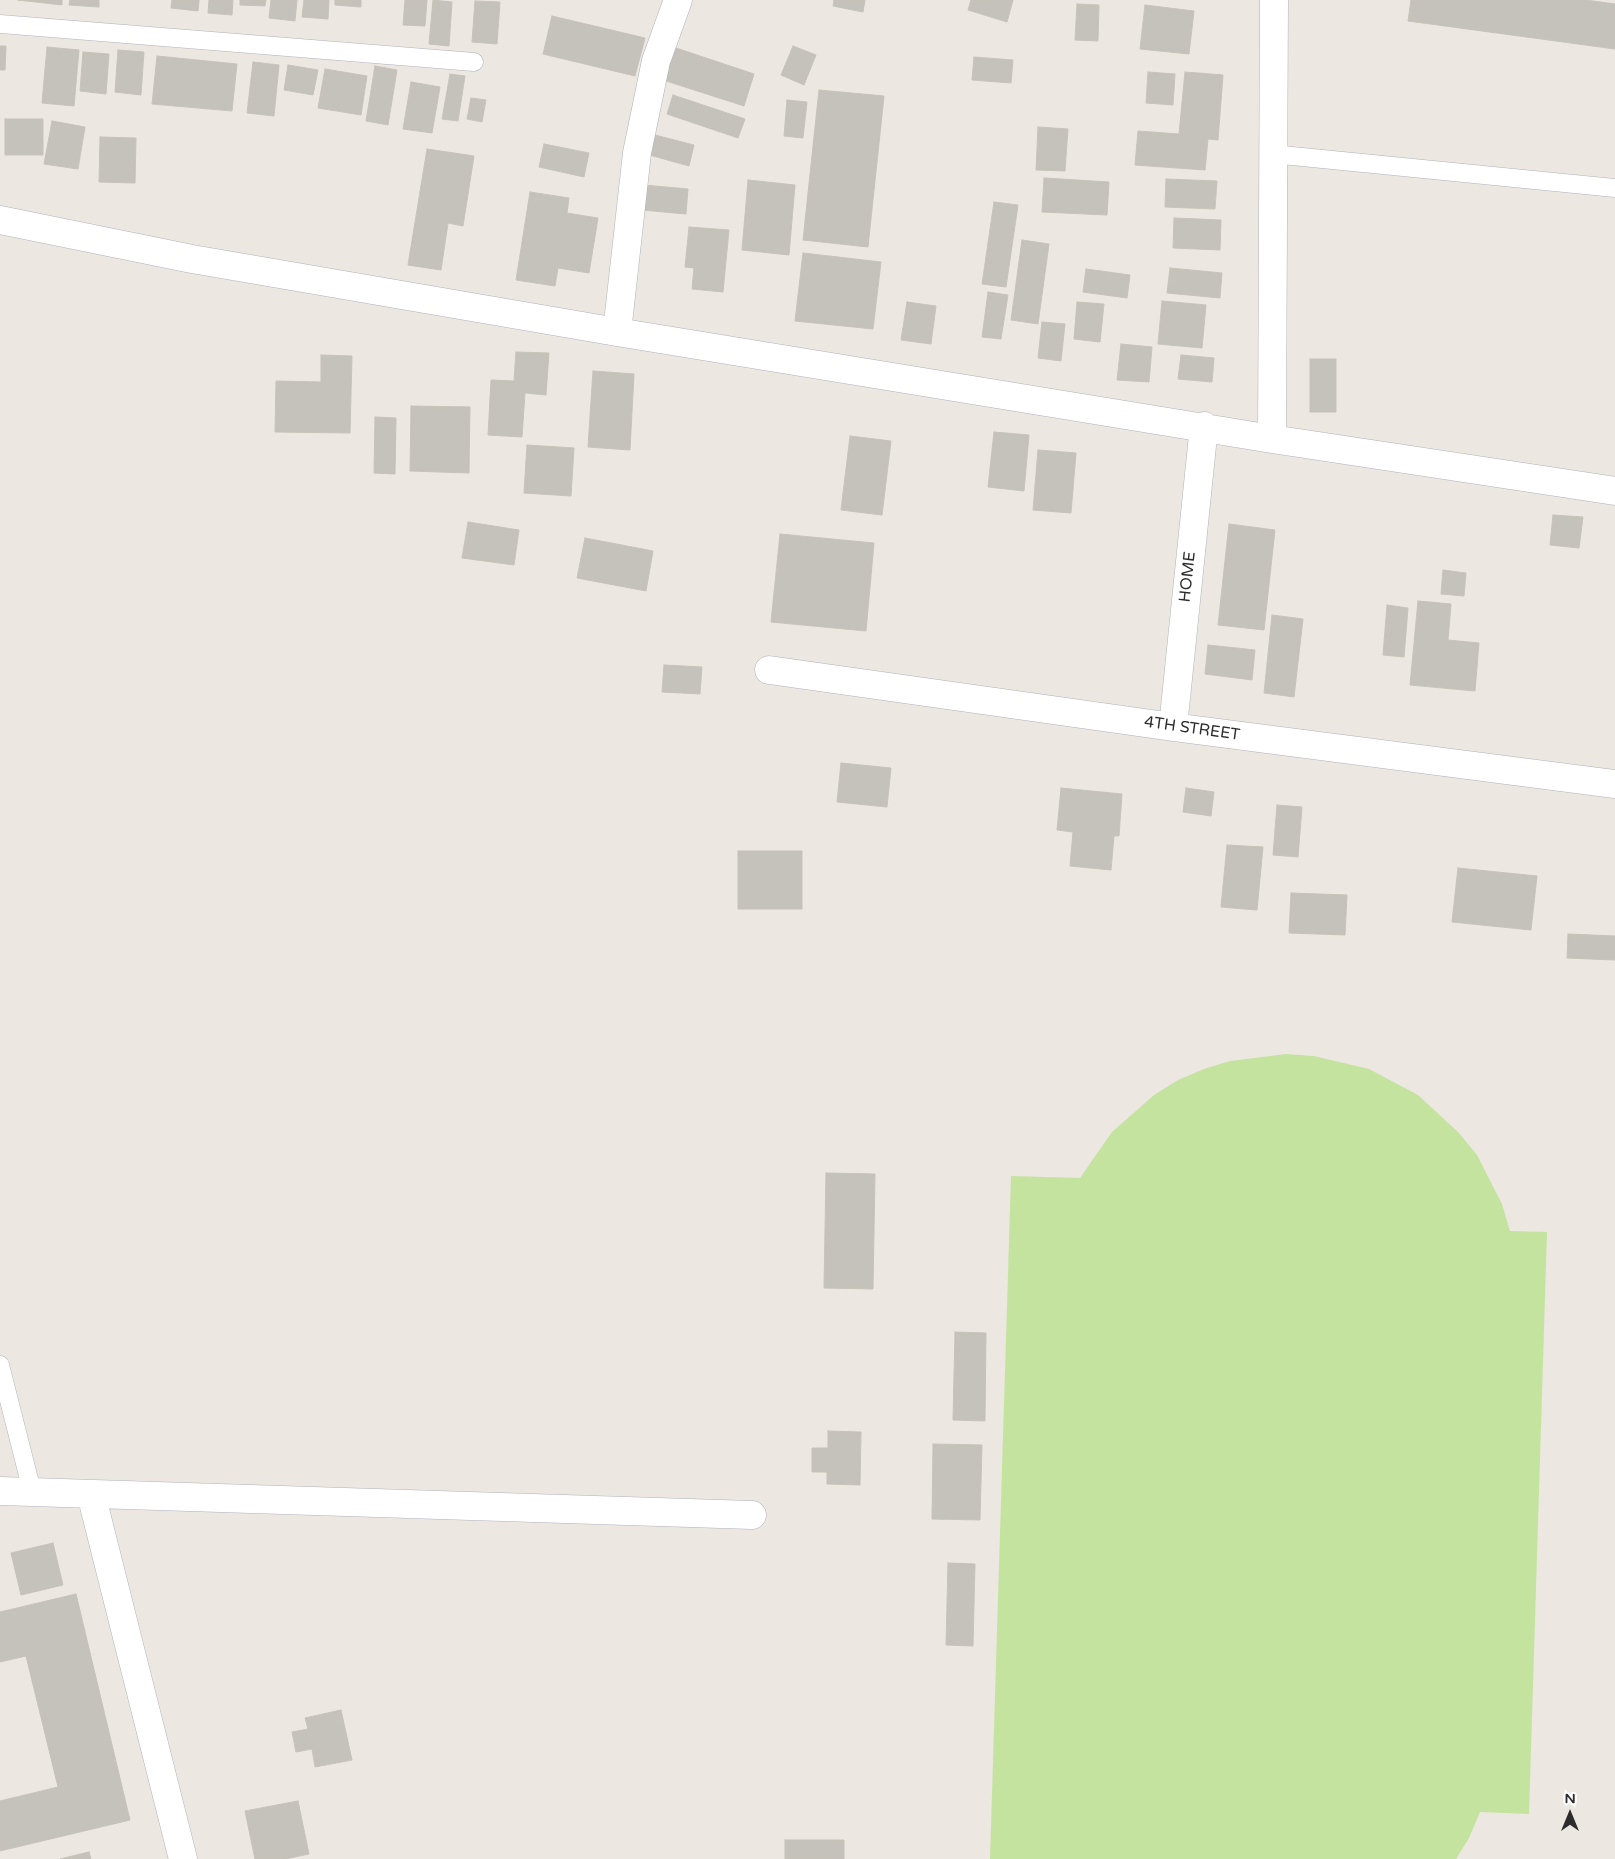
<!DOCTYPE html>
<style>
body{margin:0}
#map{position:relative;width:1615px;height:1859px;overflow:hidden;background:#ece7e0;font-family:"Varela Round",sans-serif}
canvas{display:block}
.north{position:absolute;left:1545px;top:1789px;width:50px;height:50px;-webkit-text-stroke:4px #fff;paint-order:stroke;rotate:0deg;font-size:14px;font-weight:700;line-height:20px;text-align:center;color:#2c2c2c}
.north::after{content:'';display:block;margin:auto;width:18px;height:22px;background:#2c2c2c;clip-path:polygon(50% 0,100% 100%,50% 72%,0 100%)}
</style>
<div id="map">
<canvas width="1615" height="1859"></canvas>
<div class="north">N</div>
</div>
<script>
const ctx = document.querySelector('canvas').getContext('2d');
ctx.lineJoin = 'round';
function fill(path, color) {
  ctx.fillStyle = color;
  ctx.fill(path, 'evenodd');
}
function poly(rows) {
  const path = new Path2D();
  for (const r of rows) {
    path.moveTo(r[0], r[1]);
    for (let i = 2; i < r.length; i += 2) path.lineTo(r[i], r[i + 1]);
  }
  return path;
}
function stroke(path, color, width, dash) {
  ctx.strokeStyle = color;
  ctx.lineWidth = width;
  ctx.lineCap = dash ? 'butt' : 'round';
  ctx.setLineDash(dash || []);
  ctx.stroke(path);
}
function label(font, color, halo, rows, align = 'center') {
  ctx.font = font + ' "Varela Round",sans-serif';
  ctx.lineWidth = 4;
  ctx.setLineDash([]);
  ctx.textBaseline = 'middle';
  ctx.strokeStyle = halo;
  ctx.fillStyle = color;
  for (const [text, x, y, turn = 0] of rows) {
    ctx.save();
    ctx.translate(x, y);
    ctx.rotate((+turn || 0) * Math.PI / 180);
    ctx.textAlign = isNaN(turn) ? turn : align;
    if (halo) ctx.strokeText(text, 0, 0);
    ctx.fillText(text, 0, 0);
    ctx.restore();
  }
}
fill(poly([
 [1286,1054,1314,1056,1369,1069,1418,1095,1459,1133,1477,1155,1502,1204,1510,1231,1547,1232,1529,1814,1480,1812,1469,1838,1456,1859,990,1859,1011,1176,1080,1178,1112,1132,1154,1095,1178,1080,1204,1069,1230,1061]
]), '#c4e39f');
const building = poly([
 [18,0,62,0,62,5,18,0],
 [70,0,99,0,99,7,69,5,70,0],
 [172,0,199,0,198,11,171,8,172,0],
 [209,0,233,0,232,15,208,13,209,0],
 [240,0,266,0,265,6,240,5,240,0],
 [271,0,297,0,295,21,269,18,271,0],
 [304,0,329,0,328,19,302,17,304,0],
 [335,0,361,0,361,7,335,5,335,0],
 [405,0,427,0,425,26,403,25,405,0],
 [433,0,452,2,449,46,429,44,433,0],
 [834,0,865,0,863,12,833,6,834,0],
 [971,0,1013,0,1007,22,968,10,971,0],
 [1411,0,1586,0,1615,4,1615,49,1408,21,1411,0],
 [475,1,500,2,497,44,472,42,475,1],
 [1077,4,1099,5,1098,41,1075,40,1077,4],
 [1145,5,1194,11,1189,54,1140,49,1145,5],
 [552,16,645,38,635,76,543,54,552,16],
 [0,46,6,46,5,70,0,70,0,46],
 [670,46,754,74,744,106,660,79,670,46],
 [793,46,816,55,804,85,781,75,793,46],
 [47,47,79,50,74,106,42,103,47,47],
 [118,50,144,52,141,95,115,92,118,50],
 [83,52,109,54,106,94,80,91,83,52],
 [157,56,237,64,232,111,152,104,157,56],
 [974,57,1013,60,1011,83,972,80,974,57],
 [253,62,279,65,274,116,247,113,253,62],
 [288,65,318,70,313,95,284,90,288,65],
 [375,66,397,70,388,125,366,121,375,66],
 [325,69,367,76,361,115,318,108,325,69],
 [1148,72,1175,74,1173,105,1146,103,1148,72],
 [1185,72,1223,75,1218,140,1208,139,1205,170,1135,165,1138,131,1179,134,1185,72],
 [450,74,465,76,458,121,442,119,450,74],
 [411,82,440,87,432,133,403,129,411,82],
 [819,90,884,96,868,247,803,240,819,90],
 [673,95,745,119,738,138,667,114,673,95],
 [471,98,486,100,482,122,467,119,471,98],
 [787,100,807,102,803,138,784,136,787,100],
 [5,119,43,119,43,155,5,155,5,119],
 [52,121,85,127,78,169,44,164,52,121],
 [1038,127,1068,129,1065,171,1036,170,1038,127],
 [651,134,694,145,689,166,646,154,651,134],
 [100,137,136,138,135,183,99,182,100,137],
 [544,144,589,153,584,177,539,167,544,144],
 [427,149,474,156,463,226,448,223,441,270,408,265,427,149],
 [1044,178,1109,182,1107,215,1042,212,1044,178],
 [1166,179,1217,181,1215,209,1165,207,1166,179],
 [748,180,795,185,789,255,742,250,748,180],
 [644,185,688,189,686,214,642,210,644,185],
 [530,192,569,198,567,213,598,218,589,273,558,268,555,286,516,280,530,192],
 [994,202,1018,205,1006,287,982,284,994,202],
 [1174,218,1221,220,1220,250,1173,248,1174,218],
 [689,227,729,230,723,292,692,289,694,268,685,267,689,227],
 [1022,240,1049,244,1038,324,1011,320,1022,240],
 [803,253,881,262,873,329,795,321,803,253],
 [1170,268,1222,273,1220,298,1167,293,1170,268],
 [1086,269,1130,275,1127,298,1083,292,1086,269],
 [988,292,1008,295,1001,339,982,337,988,292],
 [1162,301,1206,305,1202,348,1158,344,1162,301],
 [907,302,936,306,931,344,901,340,907,302],
 [1077,302,1104,304,1100,342,1074,339,1077,302],
 [1042,322,1065,324,1061,361,1038,358,1042,322],
 [1121,344,1152,347,1149,382,1117,380,1121,344],
 [516,352,549,353,546,395,525,393,522,437,488,435,491,380,514,381,516,352],
 [321,355,352,356,350,433,275,432,276,381,321,382,321,355],
 [1181,355,1214,358,1212,382,1178,379,1181,355],
 [1310,359,1336,359,1336,412,1310,412,1310,359],
 [593,371,634,374,630,450,588,447,593,371],
 [411,406,470,407,469,473,410,471,411,406],
 [375,417,396,418,395,474,374,473,375,417],
 [994,432,1029,435,1024,491,988,487,994,432],
 [850,436,891,441,882,515,841,510,850,436],
 [527,445,574,448,571,496,524,493,527,445],
 [1038,450,1076,453,1071,513,1033,510,1038,450],
 [1553,515,1583,517,1579,548,1550,545,1553,515],
 [468,522,519,530,514,565,462,558,468,522],
 [1229,524,1275,530,1264,630,1218,625,1229,524],
 [780,534,874,543,866,631,771,622,780,534],
 [585,538,653,551,646,591,577,578,585,538],
 [1443,570,1466,573,1464,596,1441,594,1443,570],
 [1418,601,1451,604,1448,640,1479,643,1475,691,1410,685,1418,601],
 [1387,605,1408,608,1404,657,1383,655,1387,605],
 [1272,615,1303,619,1294,697,1264,693,1272,615],
 [1208,645,1255,650,1252,680,1205,674,1208,645],
 [664,665,702,667,700,694,662,692,664,665],
 [841,763,891,768,887,807,837,802,841,763],
 [1061,788,1122,794,1119,836,1114,836,1111,870,1070,866,1073,832,1057,830,1061,788],
 [1186,788,1214,792,1211,816,1183,812,1186,788],
 [1277,805,1302,807,1298,857,1273,855,1277,805],
 [1227,845,1263,847,1257,910,1221,907,1227,845],
 [738,851,802,851,802,909,738,909,738,851],
 [1458,868,1537,876,1531,930,1452,922,1458,868],
 [1291,893,1347,895,1345,935,1289,933,1291,893],
 [1568,934,1615,936,1615,960,1567,958,1568,934],
 [826,1173,875,1174,873,1289,824,1288,826,1173],
 [955,1332,986,1333,985,1421,953,1420,955,1332],
 [828,1431,861,1432,860,1485,827,1484,827,1472,812,1472,812,1448,828,1448,828,1431],
 [933,1444,982,1445,980,1520,932,1519,933,1444],
 [53,1543,63,1585,21,1595,11,1553,53,1543],
 [948,1563,975,1564,973,1646,946,1645,948,1563],
 [76,1594,130,1820,0,1851,0,1801,58,1787,26,1656,0,1662,0,1612,76,1594],
 [341,1710,352,1760,315,1767,312,1749,296,1752,292,1732,308,1729,305,1718,341,1710],
 [298,1801,309,1854,285,1859,255,1859,245,1811,298,1801],
 [785,1840,844,1840,844,1859,785,1859,785,1840],
 [89,1852,91,1859,60,1859,89,1852]
]);
fill(building, '#c5c1bb');
stroke(building, '#c7c3b9', 1);
const lane = poly([
 [0,24,474,62],
 [1272,154,1615,188],
 [0,1365,32,1491]
]);
const street = poly([
 [0,220,192,259,617,332,1272,439,1615,491],
 [617,332,637,153,656,61,678,0],
 [1272,439,1274,0],
 [769,670,1173,727,1615,784],
 [1173,727,1204,426],
 [0,1491,752,1515],
 [91,1494,183,1859]
]);
stroke(lane, '#b0b1bb', 19);
stroke(street, '#b0b1bb', 29);
stroke(lane, '#fff', 18);
stroke(street, '#fff', 28);
label('16px', '#2c2c2c', '#fff', [
 ["HOME",1188,577,-84],
 ["4TH STREET",1192,729,8]
]);
</script>
